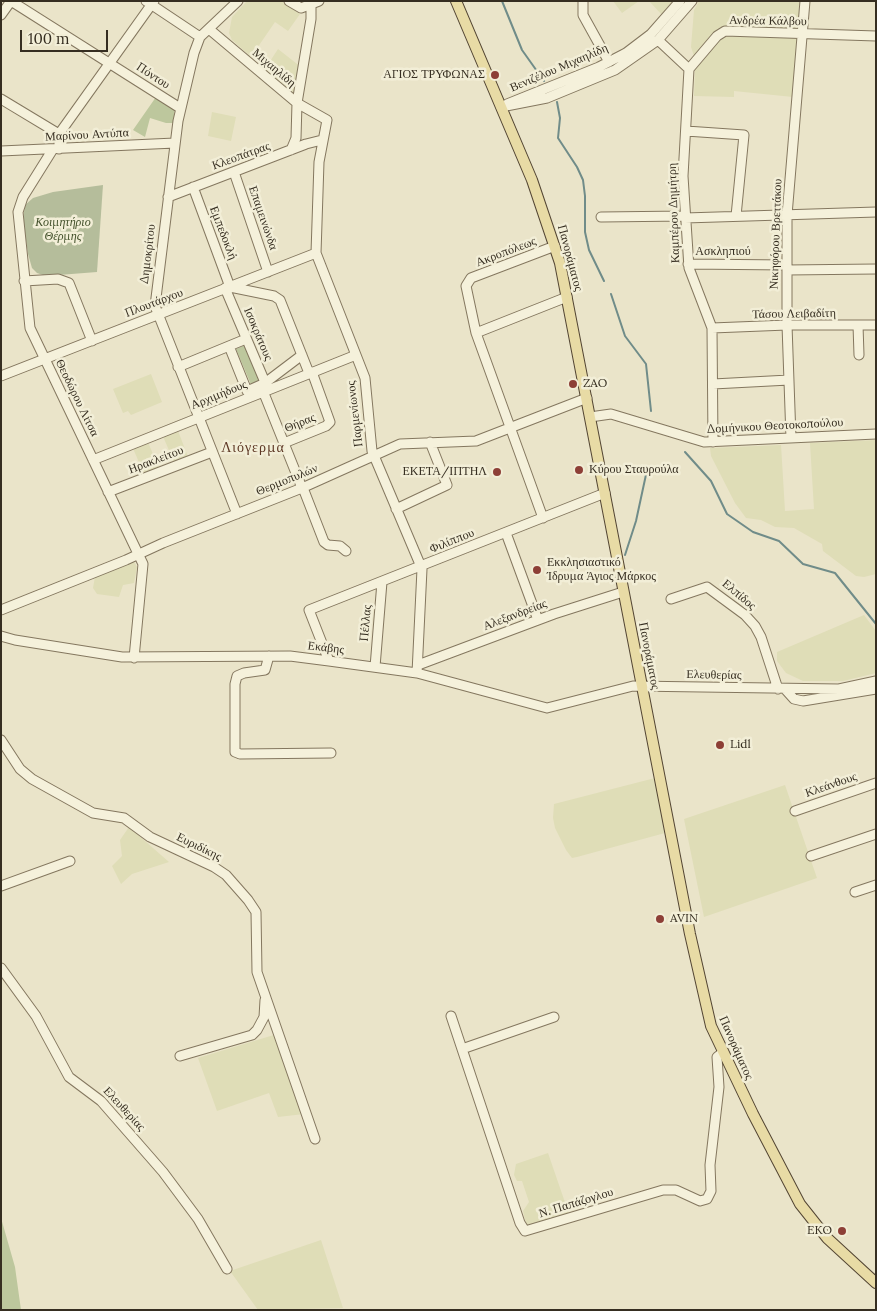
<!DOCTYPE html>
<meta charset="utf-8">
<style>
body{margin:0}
#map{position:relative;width:877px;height:1311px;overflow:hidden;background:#eae4c9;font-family:Lora,serif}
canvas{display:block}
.frame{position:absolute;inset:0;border:2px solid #362e21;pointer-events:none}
.scale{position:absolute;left:20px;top:30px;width:88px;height:22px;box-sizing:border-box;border:2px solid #362e21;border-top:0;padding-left:6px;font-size:15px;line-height:18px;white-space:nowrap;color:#362e21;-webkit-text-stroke:4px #f2eed7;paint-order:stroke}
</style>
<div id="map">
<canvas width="877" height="1311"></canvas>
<div class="frame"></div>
<div class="scale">100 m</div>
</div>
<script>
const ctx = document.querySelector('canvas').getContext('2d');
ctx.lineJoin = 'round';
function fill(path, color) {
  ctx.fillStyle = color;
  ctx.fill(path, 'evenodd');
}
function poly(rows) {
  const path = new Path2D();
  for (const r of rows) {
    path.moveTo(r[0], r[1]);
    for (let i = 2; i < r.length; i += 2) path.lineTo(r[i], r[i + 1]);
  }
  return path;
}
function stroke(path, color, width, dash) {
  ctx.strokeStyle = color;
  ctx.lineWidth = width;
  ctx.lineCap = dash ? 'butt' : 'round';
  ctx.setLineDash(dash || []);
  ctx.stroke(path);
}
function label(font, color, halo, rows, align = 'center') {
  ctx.font = font + ' Lora,serif';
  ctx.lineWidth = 5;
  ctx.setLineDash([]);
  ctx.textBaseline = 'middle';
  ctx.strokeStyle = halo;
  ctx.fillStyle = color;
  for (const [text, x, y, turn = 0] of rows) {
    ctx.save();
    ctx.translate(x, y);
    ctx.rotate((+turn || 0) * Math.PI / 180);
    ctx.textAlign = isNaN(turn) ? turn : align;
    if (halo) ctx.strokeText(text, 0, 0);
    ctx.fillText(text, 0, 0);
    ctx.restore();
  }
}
fill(poly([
 [247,1,281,1,300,14,288,31,275,22,251,57,232,40,229,33,232,17],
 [613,1,639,1,622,13],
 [649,1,675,1,663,16],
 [699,1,802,1,799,29,730,30,694,56,691,47,694,10],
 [725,36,798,38,793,97,734,91,734,97,694,96,695,68,722,37],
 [278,49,301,67,295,94,265,69],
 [212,112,236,117,231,141,208,136],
 [151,374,162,402,131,415,128,411,123,413,113,389],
 [177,428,188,457,174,462,162,434],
 [147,440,159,468,144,474,132,446],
 [876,440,876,574,864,577,856,576,823,551,822,544,794,528,775,527,761,520,746,518,735,503,711,456,710,448,781,445,785,511,814,509,810,443],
 [133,560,137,567,134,583,123,585,119,597,97,594,93,588,95,577],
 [864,615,876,631,876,673,843,681,803,681,786,673,777,661,777,652],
 [655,778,665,833,577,857,572,858,566,850,555,828,553,818,554,804],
 [785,785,817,878,704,917,684,819],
 [129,827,169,862,132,874,121,884,112,866,122,856,120,840],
 [277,1034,304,1114,278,1117,269,1093,217,1111,198,1058],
 [548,1153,569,1214,527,1228,523,1211,529,1202,522,1181,517,1181,514,1175,516,1164],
 [321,1240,343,1308,258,1310,230,1271]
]), '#dfddb7');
fill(poly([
 [156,97,175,109,173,123,166,123,150,118,145,137,133,130],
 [245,345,261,383,252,387,236,349],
 [1,1218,15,1267,21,1310,1,1310]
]), '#bdc79d');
fill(poly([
 [103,185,97,272,46,276,37,273,32,268,28,254,23,219,25,205,33,198,53,192]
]), '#b5bd9b');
stroke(poly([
 [502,1,522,50,544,81],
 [557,102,560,118,558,138,577,167,583,180,585,196,585,232,589,250,604,281],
 [611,294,625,336,646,364,651,411],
 [685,452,711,481,727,514,753,532,779,541,803,564,835,573,876,624],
 [625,555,636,521,647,470]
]), '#708c89', 2);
const minor = poly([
 [11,1,180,108],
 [146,1,200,37],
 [289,1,301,8,319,1],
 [583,1,583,15,609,62],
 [1,15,11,1],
 [209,29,297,103,327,120,319,162,316,253,365,378,372,451,422,569,417,673],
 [658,40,689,69,717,36,725,31,876,36],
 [689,69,683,176,689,268,712,328,713,442],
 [1,99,59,134],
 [507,104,599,67,626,53,651,34,680,1],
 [501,107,547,98,615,70,658,40,692,1],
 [686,131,744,135,736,216],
 [53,149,23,197,18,212,30,328,143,564,134,658],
 [59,149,59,134,154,1],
 [291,150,296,138,297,103,311,19,311,5],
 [1,151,175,143],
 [234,172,268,272],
 [193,187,230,287,274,296,280,300,309,373],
 [168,197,306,144,322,140],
 [601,217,685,216],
 [685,218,876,212],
 [688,264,787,265],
 [787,270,876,269],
 [24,281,58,279,69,283,92,341],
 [225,288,267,387],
 [858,325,859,355],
 [712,328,787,325,876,325],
 [476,333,567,297],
 [229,346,247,391,265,383,302,355],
 [178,367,246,339],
 [1,376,316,253],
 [713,384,789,380],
 [263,391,302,488],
 [590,417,611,414,704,442,876,434],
 [791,438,787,325,787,215,805,1],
 [284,443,326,426,330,422,312,372],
 [93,460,356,355],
 [303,488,324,542,328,545,340,546,346,551],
 [108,492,212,452],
 [396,509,447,485,430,442],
 [237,514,155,306,178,121,194,53,200,37,238,1],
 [543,518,476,333,466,286,471,278,555,246],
 [506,533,538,620],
 [671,599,707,587,745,615,755,626,761,637,778,689],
 [1,610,126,560,163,543,302,488,400,444,476,441,587,398],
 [1,636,15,640,122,657,290,656,329,661,417,673,547,708,633,686,839,689,876,681],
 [269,656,265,670,244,673,237,676,235,684,235,752,240,754,331,753],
 [329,661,309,610,605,493],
 [418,665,554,614,623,592],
 [375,667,382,582],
 [785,689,794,699,803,701,876,689],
 [1,740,20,769,32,779,93,813,124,818,150,837,214,867,226,875,248,900,256,912,257,972,315,1139],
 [795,811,876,783],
 [811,856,876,834],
 [1,886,70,861],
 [855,892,876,885],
 [1,968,36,1016,69,1077,101,1101,163,1172,198,1219,227,1269],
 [451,1016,520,1223,525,1231,663,1190,676,1190,700,1201,707,1199,711,1191,710,1165,719,1087,717,1057,722,1053],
 [462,1049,554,1017],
 [180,1056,252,1035,257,1030,264,1017,265,1000]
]);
const major = poly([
 [456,1,532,180,560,263,690,934,711,1026,753,1114,800,1204,827,1238,876,1283]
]);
stroke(minor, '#84775f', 11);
stroke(major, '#534533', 12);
stroke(minor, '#f5f1db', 9);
stroke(major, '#e8dba5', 10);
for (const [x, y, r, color] of [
 [495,75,5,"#8d3f36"],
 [573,384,5,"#8d3f36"],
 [579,470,5,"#8d3f36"],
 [497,472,5,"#8d3f36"],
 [537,570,5,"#8d3f36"],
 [720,745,5,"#8d3f36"],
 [660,919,5,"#8d3f36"],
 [842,1231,5,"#8d3f36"]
]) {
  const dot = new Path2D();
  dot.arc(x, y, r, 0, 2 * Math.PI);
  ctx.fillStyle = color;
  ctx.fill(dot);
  stroke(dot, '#f2eed7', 2);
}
label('12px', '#362e21', '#f2eed7', [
 ["Ανδρέα Κάλβου",768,21,1],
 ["Μιχαηλίδη",274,68,40],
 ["Βενιζέλου Μιχαηλίδη",559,68,-23],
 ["Πόντου",153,76,33],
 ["Μαρίνου Αντύπα",87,135,-3],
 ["Κλεοπάτρας",241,156,-20],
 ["Καμπέρου Δημήτρη",674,213,-92],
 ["Επαμεινώνδα",263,218,71],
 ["Εμπεδοκλή",223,233,69],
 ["Νικηφόρου Βρεττάκου",776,234,-88],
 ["Ακροπόλεως",506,252,-21],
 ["Ασκληπιού",723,252],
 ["Δημοκρίτου",148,254,-83],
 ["Πανοράματος",570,258,75],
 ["Πλουτάρχου",154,303,-21],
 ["Τάσου Λειβαδίτη",794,314,-1],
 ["Ισοκράτους",258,334,67],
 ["Αρχιμήδους",219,395,-22],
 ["Θεοδώρου Λίτσα",77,398,64],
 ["Παρμενίωνος",355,414,-97],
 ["Θήρας",300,423,-22],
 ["Δομήνικου Θεοτοκοπούλου",775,426,-3],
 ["Ηρακλείτου",156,460,-21],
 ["Θερμοπυλών",287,480,-22],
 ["Φιλίππου",452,541,-22],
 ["Ελπίδος",739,595,40],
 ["Αλεξανδρείας",515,615,-21],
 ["Πέλλας",366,623,-85],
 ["Εκάβης",326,648,7],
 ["Πανοράματος",649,656,79],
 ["Ελευθερίας",714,675,1],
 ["Κλεάνθους",831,785,-19],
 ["Ευριδίκης",199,847,26],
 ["Πανοράματος",736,1048,66],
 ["Ελευθερίας",124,1109,47],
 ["Ν. Παπάζογλου",576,1203,-17]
]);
label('12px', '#362e21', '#f2eed7', [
 ["ΑΓΙΟΣ ΤΡΥΦΩΝΑΣ",485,75,"right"],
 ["ZAO",583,384],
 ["Κύρου Σταυρούλα",589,470],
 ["ΕΚΕΤΑ/ΙΠΤΗΛ",487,472,"right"],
 ["Εκκλησιαστικό",547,563],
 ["Ίδρυμα Άγιος Μάρκος",547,577],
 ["Lidl",730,745],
 ["AVIN",670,919],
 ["EKO",832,1231,"right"]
], 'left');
label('italic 12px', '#42502a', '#f2eed7', [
 ["Κοιμητήριο",63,223],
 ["Θέρμης",63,237]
]);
ctx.letterSpacing = '1px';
label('14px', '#5e3825', '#f2eed7', [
 ["Λιόγερμα",253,448]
]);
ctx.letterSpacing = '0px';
</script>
